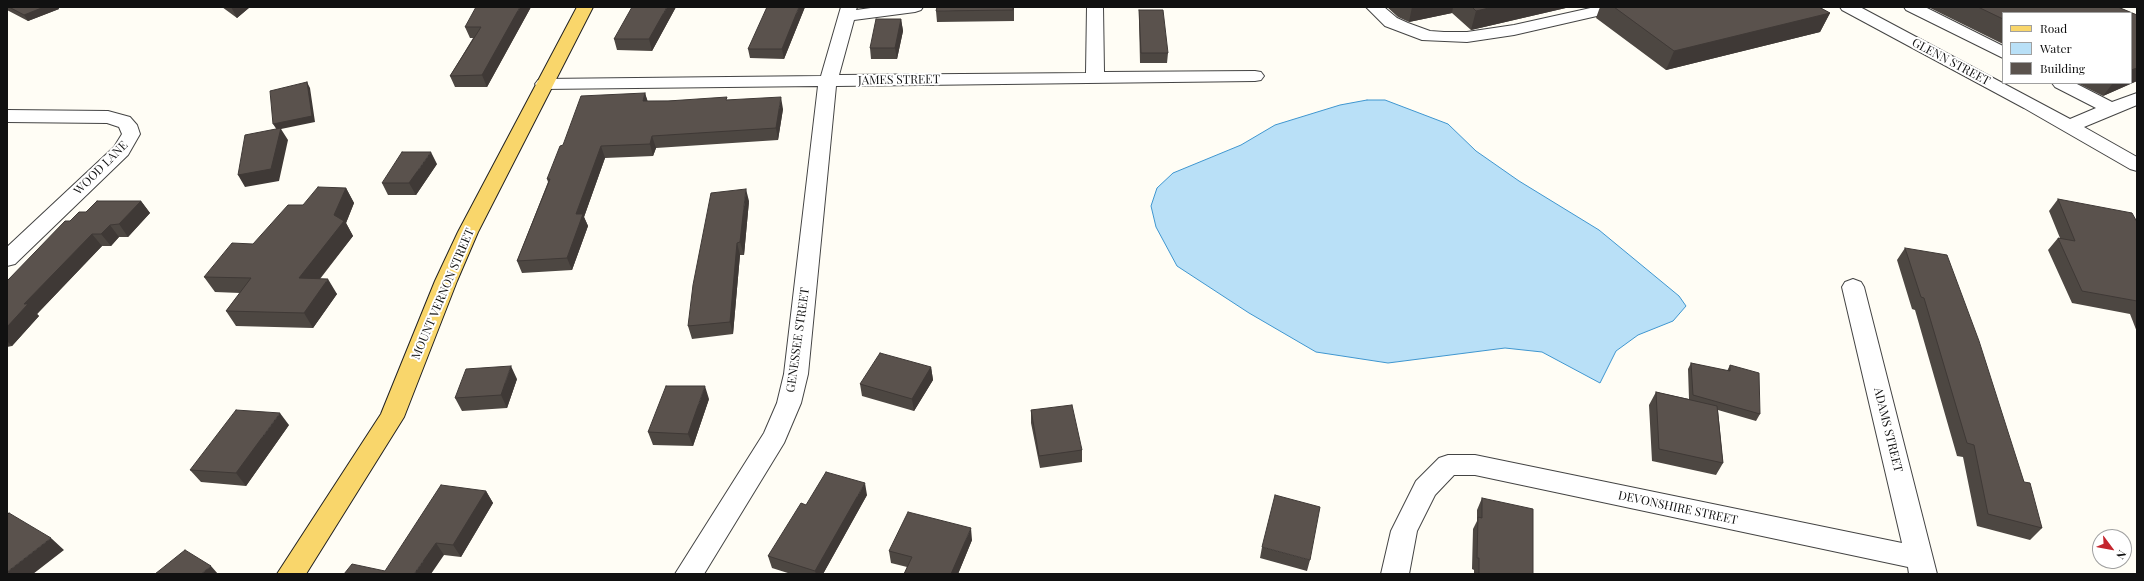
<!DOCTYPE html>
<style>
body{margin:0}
#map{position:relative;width:2144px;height:581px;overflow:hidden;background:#fffdf5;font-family:"Playfair Display",serif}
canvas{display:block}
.frame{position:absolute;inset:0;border:8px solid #111;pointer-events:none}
.legend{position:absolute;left:2002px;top:12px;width:130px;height:72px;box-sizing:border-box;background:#fff;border:1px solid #a0a0a0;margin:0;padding:5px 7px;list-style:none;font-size:12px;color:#111}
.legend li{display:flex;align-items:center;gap:8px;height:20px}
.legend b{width:20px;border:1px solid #a0a0a0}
.north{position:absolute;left:2092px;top:529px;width:40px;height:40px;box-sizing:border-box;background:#fff;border:1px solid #a0a0a0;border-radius:50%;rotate:122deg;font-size:11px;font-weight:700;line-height:16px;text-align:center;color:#111}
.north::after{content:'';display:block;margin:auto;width:14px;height:18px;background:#c4262e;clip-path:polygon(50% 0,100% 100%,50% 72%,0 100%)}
</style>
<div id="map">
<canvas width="2144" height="581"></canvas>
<div class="frame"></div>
<ul class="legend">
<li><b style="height:5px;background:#f9d66b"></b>Road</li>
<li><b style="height:11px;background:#b9e0f7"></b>Water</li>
<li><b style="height:11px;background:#5a524d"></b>Building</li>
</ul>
<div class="north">N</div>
</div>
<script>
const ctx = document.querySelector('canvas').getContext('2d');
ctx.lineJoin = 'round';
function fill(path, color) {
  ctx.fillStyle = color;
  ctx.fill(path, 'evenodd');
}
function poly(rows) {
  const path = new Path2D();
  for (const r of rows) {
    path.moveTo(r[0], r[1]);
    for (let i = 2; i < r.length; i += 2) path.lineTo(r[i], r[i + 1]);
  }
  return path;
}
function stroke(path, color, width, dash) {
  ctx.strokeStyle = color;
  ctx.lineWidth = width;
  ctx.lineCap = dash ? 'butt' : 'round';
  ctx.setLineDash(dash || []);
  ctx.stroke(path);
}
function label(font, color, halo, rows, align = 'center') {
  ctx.font = font + ' "Playfair Display",serif';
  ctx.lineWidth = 4;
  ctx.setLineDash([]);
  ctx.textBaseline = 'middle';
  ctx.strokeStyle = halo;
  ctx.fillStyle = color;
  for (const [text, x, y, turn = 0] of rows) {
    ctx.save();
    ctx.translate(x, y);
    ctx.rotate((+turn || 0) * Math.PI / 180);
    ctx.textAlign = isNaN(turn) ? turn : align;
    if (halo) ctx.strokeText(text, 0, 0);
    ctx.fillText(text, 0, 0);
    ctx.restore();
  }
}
const water = poly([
 [1367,100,1385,100,1448,124,1476,151,1519,181,1599,230,1679,296,1686,306,1673,321,1638,335,1616,351,1600,383,1542,352,1505,348,1388,363,1316,352,1249,313,1177,266,1156,227,1151,206,1157,188,1173,173,1241,145,1275,125,1340,105,1367,100]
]);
fill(water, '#b9e0f7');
stroke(water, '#3f96cf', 1);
const minor = poly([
 [841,7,857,7,856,10,878,7,923,7,921,10,915,12,854,20,839,75,1086,73,1087,7,1103,7,1104,72,1255,71,1261,72,1264,76,1261,80,1255,81,836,86,808,374,801,403,784,443,704,574,675,574,764,433,777,403,784,374,818,86,544,89,538,88,535,84,538,80,544,79,821,76,841,7],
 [1366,7,1384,7,1397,18,1408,23,1430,31,1444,32,1467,32,1514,25,1595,7,1625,7,1623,10,1514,35,1467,42,1422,40,1385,26,1366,7],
 [1840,7,1860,7,2070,119,2096,108,2055,87,2052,83,2075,83,2112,102,2137,93,2137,105,2084,127,2137,157,2137,171,2130,169,2024,108,1842,10,1840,7],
 [1904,7,1925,7,2003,46,2003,58,1906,10,1904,7],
 [7,110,108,111,130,117,137,125,140,134,128,155,15,264,7,266,7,247,114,147,122,134,119,127,107,123,7,122,7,110],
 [1853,279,1861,282,1864,287,1937,574,1909,574,1908,567,1475,475,1454,475,1435,495,1417,531,1409,574,1381,574,1391,531,1416,481,1439,458,1448,455,1475,455,1902,543,1842,287,1845,282,1853,279]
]);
const major = poly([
 [577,7,593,7,478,232,457,281,404,417,306,574,277,574,381,414,435,281,458,232,577,7]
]);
stroke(minor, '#444', 2);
stroke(major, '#222', 2);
fill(minor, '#fff');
fill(major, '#f9d66b');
fill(poly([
 [7,7,58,7,59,9,28,21,7,10],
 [222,7,250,7,237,18],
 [331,7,351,7,331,8],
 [531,7,487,87,455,87,450,76,473,38,470,38,465,27],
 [676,7,652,51,617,50,614,39],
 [805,7,784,59,750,58,748,49],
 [1014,7,1014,21,937,22,936,11],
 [1387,7,1570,7,1471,30,1452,13,1409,22,1398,17],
 [1600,7,1819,7,1830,13,1820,32,1666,70,1596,18],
 [1928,7,2118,7,2137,15,2137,81,2103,96,2077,83,2131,83,2003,13,2003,44],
 [1139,10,1168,53,1167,63,1140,63,1139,20],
 [901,19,903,31,897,59,871,59,870,48],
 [645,93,647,101,728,100,783,109,778,140,656,148,653,156,605,158,584,217,588,226,572,270,522,273,517,261,548,182,547,179,563,145],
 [437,164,416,195,388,195,382,183],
 [346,188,354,203,346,223,353,236,320,279,337,294,313,328,236,326,226,311,240,293,215,292,204,277,253,244,303,205],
 [2058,199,2137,222,2137,332,2130,314,2072,303,2048,250,2058,238,2060,238,2049,211],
 [141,201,150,213,128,237,119,237,111,246,102,246,37,314,39,316,12,346,7,347,7,281,70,221,86,212],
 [749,201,744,255,740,255,733,334,692,339,688,326],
 [1905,248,2024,482,2042,528,2030,540,1977,526,1963,457,1957,456,1915,310,1912,309,1897,260],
 [1691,363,1727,371,1730,365,1760,414,1756,421,1718,410,1723,463,1716,475,1652,461,1649,405,1656,392,1689,399,1688,369],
 [931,367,933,380,914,411,862,396,860,384],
 [517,379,507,408,462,411,455,398],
 [709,399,693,446,653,445,648,432],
 [1031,410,1082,450,1082,462,1040,468,1031,423],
 [289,425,246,486,201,482,190,470],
 [486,491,493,503,461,557,444,555,385,571],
 [867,495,823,574,791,574,772,568,768,556,806,505],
 [1482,498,1533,574,1474,574,1474,570,1472,569,1473,529,1477,521,1477,510],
 [972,540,958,574,904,574,907,567,891,563,889,551],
 [1262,547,1310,560,1307,571,1260,558]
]), '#4d4742');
fill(poly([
 [44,7,58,7,59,9,28,21,24,15],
 [231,7,250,7,237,18],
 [520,7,531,7,487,87,482,75],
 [667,7,676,7,652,51,649,39],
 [799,7,805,7,784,59,782,49],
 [1412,7,1453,7,1452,13,1409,22],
 [1493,7,1570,7,1471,30,1476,11],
 [1830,13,1820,32,1666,70,1674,51],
 [901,19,903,31,897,59,895,48],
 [2137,68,2137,81,2103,96,2113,83,2131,83,2131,70],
 [307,82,310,88,315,122,281,129,288,140,279,181,245,187,238,175,277,130,273,124],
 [645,93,649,105,643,101],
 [781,97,783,109,778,140,776,128],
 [652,136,656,148,653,156,650,144],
 [601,146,605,158,584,217,588,226,572,270,567,258,576,214],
 [431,152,437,164,416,195,409,183],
 [346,188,354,203,346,223,353,236,308,293,299,278,334,215],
 [746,189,749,201,744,255,740,242],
 [141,201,150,213,128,237,119,224],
 [110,225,119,237,111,246,101,234],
 [92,234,102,246,37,314,39,316,12,346,7,341,7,327,24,304],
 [737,243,740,255,733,334,730,322],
 [328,279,337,294,313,328,304,313],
 [511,366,517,379,507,408,501,395],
 [931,367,933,380,914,411,912,399],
 [705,386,709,399,693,446,688,434],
 [280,413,289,425,246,486,236,473],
 [865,483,867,495,823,574,816,574,815,571],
 [486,491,493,503,461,557,453,545],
 [971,528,972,540,958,574,951,574],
 [51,538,64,550,33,574,10,574,7,572],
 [436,543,444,555,431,574,414,574],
 [211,566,218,574,201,574]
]), '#3f3936');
const building = poly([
 [9,7,44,7,24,15,9,7],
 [476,7,520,7,482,75,450,76,481,27,465,27,476,7],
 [632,7,667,7,649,39,614,39,632,7],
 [767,7,799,7,782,49,748,49,767,7],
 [937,7,1013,7,1013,10,936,11,937,7],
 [1472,7,1493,7,1476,11,1472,7],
 [1614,7,1819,7,1830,13,1674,51,1614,7],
 [1978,7,2118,7,2137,15,2137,68,2131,70,2131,13,2003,13,2003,19,1978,7],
 [1139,10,1163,10,1168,53,1141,53,1139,10],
 [876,19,901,19,895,48,870,48,876,19],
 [307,82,312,116,273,124,270,91,307,82],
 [645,93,643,101,668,101,727,97,726,100,781,97,776,128,652,136,650,144,601,146,576,214,583,214,567,258,517,261,550,179,547,179,560,146,563,145,581,96,645,93],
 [281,128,271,169,238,175,245,135,281,128],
 [402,152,431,152,409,183,382,183,402,152],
 [318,187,346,188,334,215,344,221,299,278,328,279,304,313,226,311,251,278,204,277,232,243,253,244,288,205,303,205,318,187],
 [746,189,740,242,737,243,730,322,688,326,693,285,711,193,746,189],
 [2058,199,2132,213,2137,222,2137,301,2082,291,2058,238,2075,241,2058,199],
 [97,201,141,201,119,224,110,225,101,234,92,234,24,304,28,304,7,327,7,281,65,221,70,221,79,212,86,212,97,201],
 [1905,248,1947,255,1979,341,2024,482,2030,483,2042,528,1988,514,1974,445,1967,443,1924,298,1921,297,1905,248],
 [880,353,931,367,912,399,860,384,880,353],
 [1691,363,1730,371,1730,365,1759,373,1760,414,1693,395,1691,363],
 [511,366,501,395,455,398,466,369,511,366],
 [666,386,705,386,688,434,648,432,666,386],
 [1656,392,1717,406,1723,463,1659,449,1656,392],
 [1072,405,1082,450,1039,456,1031,410,1072,405],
 [236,410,280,413,236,473,190,470,236,410],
 [826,472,865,483,815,571,768,556,801,503,806,505,826,472],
 [441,485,486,491,453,545,436,543,414,574,344,574,352,564,385,571,441,485],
 [1275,495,1320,507,1310,560,1262,547,1275,495],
 [1482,498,1533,509,1533,574,1479,574,1479,558,1477,558,1478,517,1482,518,1482,498],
 [908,512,971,528,951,574,904,574,912,557,889,551,908,512],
 [9,513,51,538,7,572,11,574,7,574,7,515,9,513],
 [185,550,211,566,201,574,155,574,185,550]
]);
fill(building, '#5a524d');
stroke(building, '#3f3936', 1);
label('12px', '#111', '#fff', [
 ["GLENN STREET",1951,62,28],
 ["JAMES STREET",899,80,-1],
 ["WOOD LANE",101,168,-45],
 ["MOUNT VERNON STREET",443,294,-67],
 ["GENESSEE STREET",798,340,-82],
 ["ADAMS STREET",1888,430,76],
 ["DEVONSHIRE STREET",1678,508,12]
]);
</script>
